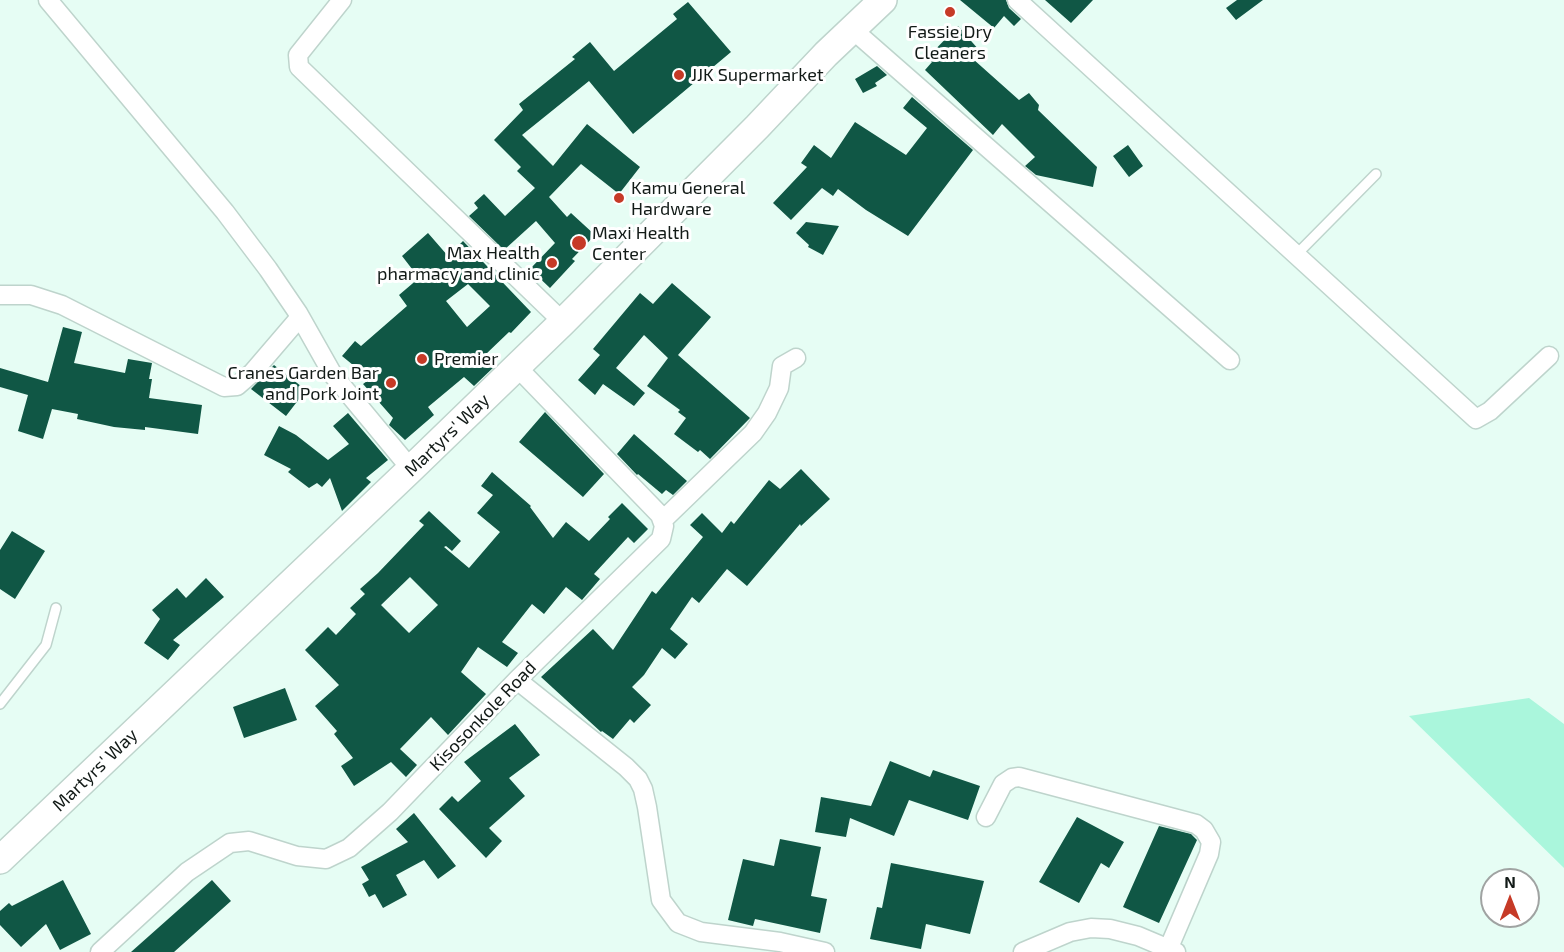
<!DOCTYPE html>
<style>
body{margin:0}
#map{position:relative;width:1564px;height:952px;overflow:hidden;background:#e6fdf4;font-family:"Exo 2",sans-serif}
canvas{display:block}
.north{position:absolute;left:1480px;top:868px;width:60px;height:60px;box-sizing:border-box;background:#fff;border:2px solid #a0a3a2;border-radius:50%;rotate:0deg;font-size:16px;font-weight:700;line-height:24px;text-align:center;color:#121a17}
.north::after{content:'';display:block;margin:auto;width:21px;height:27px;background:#c63a27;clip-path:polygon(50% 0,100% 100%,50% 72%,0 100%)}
</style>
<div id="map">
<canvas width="1564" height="952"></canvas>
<div class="north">N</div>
</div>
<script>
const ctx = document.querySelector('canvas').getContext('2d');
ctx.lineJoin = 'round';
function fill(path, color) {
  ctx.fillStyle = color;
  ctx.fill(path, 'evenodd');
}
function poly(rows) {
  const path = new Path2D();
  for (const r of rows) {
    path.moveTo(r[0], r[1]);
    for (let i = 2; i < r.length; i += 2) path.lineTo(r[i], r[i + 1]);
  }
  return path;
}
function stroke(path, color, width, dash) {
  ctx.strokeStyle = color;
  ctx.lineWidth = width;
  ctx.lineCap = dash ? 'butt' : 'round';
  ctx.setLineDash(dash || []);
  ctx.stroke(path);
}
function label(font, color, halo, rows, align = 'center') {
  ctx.font = font + ' "Exo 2",sans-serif';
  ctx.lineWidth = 6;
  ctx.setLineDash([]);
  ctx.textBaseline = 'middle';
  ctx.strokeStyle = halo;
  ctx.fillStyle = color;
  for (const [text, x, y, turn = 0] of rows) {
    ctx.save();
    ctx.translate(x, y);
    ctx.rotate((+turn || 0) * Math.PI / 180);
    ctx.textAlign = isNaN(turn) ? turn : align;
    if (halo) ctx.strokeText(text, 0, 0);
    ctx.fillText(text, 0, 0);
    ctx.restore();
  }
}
fill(poly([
 [1529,698,1564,724,1564,868,1409,716]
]), '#aaf6dc');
fill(poly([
 [960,0,1006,0,1009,8,1021,19,1014,26,1004,16,994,28],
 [1045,0,1093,0,1071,23],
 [1237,0,1263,0,1236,20,1226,8],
 [688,2,731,52,633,134,589,81,522,135,553,166,587,124,640,167,619,194,581,164,549,197,567,217,571,213,595,235,572,259,575,261,550,288,530,269,555,243,536,221,504,250,469,216,478,208,474,203,484,194,505,216,535,188,517,171,521,167,494,140,523,110,519,104,575,59,572,57,590,42,614,71,677,19,673,14],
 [958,26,979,50,973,59,1019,100,1029,93,1039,105,1038,110,1097,167,1093,187,1036,175,1025,166,1035,157,1002,124,993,135,925,70,932,62,927,58],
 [877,66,887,75,875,83,877,86,863,93,855,79],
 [912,97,973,150,908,236,866,210,838,189,833,196,822,188,791,220,773,203,807,167,801,163,814,145,831,158,855,122,906,155,927,128,903,108],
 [1128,145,1143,166,1129,177,1113,156],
 [806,222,839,226,823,255,808,247,809,245,796,233],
 [428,233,448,256,463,241,531,312,511,333,509,332,485,355,496,365,474,386,464,377,428,407,434,415,405,440,389,425,393,418,363,384,370,379,342,356,355,341,361,346,407,306,399,295,419,278,402,256],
 [468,284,490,306,467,327,446,301],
 [672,283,711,317,678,355,750,418,710,459,700,450,698,452,674,434,686,418,678,412,680,410,647,386,668,358,644,335,616,368,645,393,634,406,603,384,595,395,578,380,600,355,593,349,640,293,653,304],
 [63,327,82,332,74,363,125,373,128,359,152,363,149,379,152,379,149,398,202,405,198,434,145,427,145,430,114,427,77,419,78,414,52,409,43,439,18,431,28,395,0,387,0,368,48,382],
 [274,365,306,390,286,416,251,389],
 [545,412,604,474,583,497,519,442],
 [348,413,388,460,366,478,371,482,342,511,330,478,322,487,317,483,309,488,288,472,291,469,264,455,279,426,296,435,328,460,349,444,333,426],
 [634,434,687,481,673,495,666,490,662,494,638,474,637,475,617,454],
 [801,469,830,499,801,526,800,524,747,586,727,569,699,603,692,597,670,629,688,644,675,659,662,648,644,675,632,687,651,705,634,723,630,719,613,739,602,731,601,732,541,677,593,629,613,650,652,591,656,594,703,537,690,525,702,513,722,533,731,521,734,524,769,480,780,489],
 [492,472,531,506,530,507,553,538,566,522,589,541,610,519,608,517,622,503,648,529,634,543,628,537,594,574,600,579,582,600,566,587,544,614,532,604,502,642,518,653,507,667,478,647,461,672,486,694,448,735,431,717,400,749,417,765,406,777,391,762,354,786,341,766,353,758,334,734,337,731,315,706,339,685,305,650,328,627,336,635,356,614,350,608,365,594,360,589,378,573,424,525,419,521,429,511,461,541,452,551,446,546,444,547,469,568,500,532,477,513,493,495,481,486],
 [410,577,438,605,409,633,381,605],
 [12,531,45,551,15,599,0,589,0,550],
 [206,578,224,597,173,640,180,645,168,660,144,643,160,619,152,610,177,588,186,598],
 [285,688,297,720,244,738,233,707],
 [515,724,540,755,509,778,525,796,489,828,502,841,486,858,439,809,452,796,458,802,481,781,464,762],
 [890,761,930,777,933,770,980,786,968,820,909,800,894,836,850,818,846,837,815,832,821,797,871,806],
 [414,813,456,866,438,879,424,860,396,875,407,895,383,908,375,894,369,897,362,884,369,880,361,867,408,842,396,829],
 [1077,817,1124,842,1109,868,1101,863,1079,903,1039,882],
 [1159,826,1191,834,1197,840,1159,923,1123,907],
 [780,839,821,847,811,896,827,899,820,933,755,919,753,926,728,920,743,859,774,866],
 [891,863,984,881,970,934,926,924,921,949,870,939,877,907,882,908],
 [63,880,91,934,60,950,46,924,21,947,0,925,0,911,9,903,12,906],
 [212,880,231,901,174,952,131,952]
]), '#105745');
const lane = poly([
 [1296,255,1376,174],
 [0,704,46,645,56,608]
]);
const street = poly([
 [48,0,225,212,268,269,298,313,333,375,411,469],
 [342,0,298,55,299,67,563,322],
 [1017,0,1476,419,1490,411,1549,356],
 [852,29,1230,360],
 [0,295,31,295,62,305,224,387,237,386,252,373,300,317],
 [663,520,753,433,767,413,779,388,782,366,796,358],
 [517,680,626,767,638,779,643,789,647,807,661,900,678,923,701,932,780,942,825,952],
 [986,817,1003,784,1012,778,1019,777,1196,824,1204,830,1211,842,1209,854,1167,952],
 [100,952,187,872,230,843,249,841,297,856,326,859,349,848,390,812,517,680,661,539,664,526,660,515,517,367],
 [1023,952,1070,932,1091,928,1110,929,1138,936,1176,952]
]);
const secondary = poly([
 [0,860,411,469,563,322,757,127,826,54,883,0]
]);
stroke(lane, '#bed4cc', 12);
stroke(street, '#bed4cc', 21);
stroke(secondary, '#bed4cc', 30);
stroke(lane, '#fff', 9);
stroke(street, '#fff', 18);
stroke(secondary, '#fff', 27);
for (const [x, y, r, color] of [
 [950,12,6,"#c63a27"],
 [679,75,6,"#c63a27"],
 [619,198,6,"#c63a27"],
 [579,243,8,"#c63a27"],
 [552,263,6,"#c63a27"],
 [422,359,6,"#c63a27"],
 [391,383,6,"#c63a27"]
]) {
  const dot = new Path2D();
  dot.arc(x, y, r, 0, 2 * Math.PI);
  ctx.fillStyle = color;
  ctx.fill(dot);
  stroke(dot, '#fff', 2);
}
label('18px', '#121a17', '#fff', [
 ["Fassie Dry",950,32,"center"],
 ["Cleaners",950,53,"center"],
 ["JJK Supermarket",691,75],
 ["Kamu General",631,188],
 ["Hardware",631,209],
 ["Maxi Health",592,233],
 ["Center",592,254],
 ["Max Health",540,253,"right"],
 ["pharmacy and clinic",540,274,"right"],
 ["Premier",434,359],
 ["Cranes Garden Bar",379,373,"right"],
 ["and Pork Joint",379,394,"right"]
], 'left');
label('18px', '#121a17', '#fff', [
 ["Martyrs' Way",447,435,-44],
 ["Kisosonkole Road",483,716,-46],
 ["Martyrs' Way",95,770,-44]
]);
</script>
